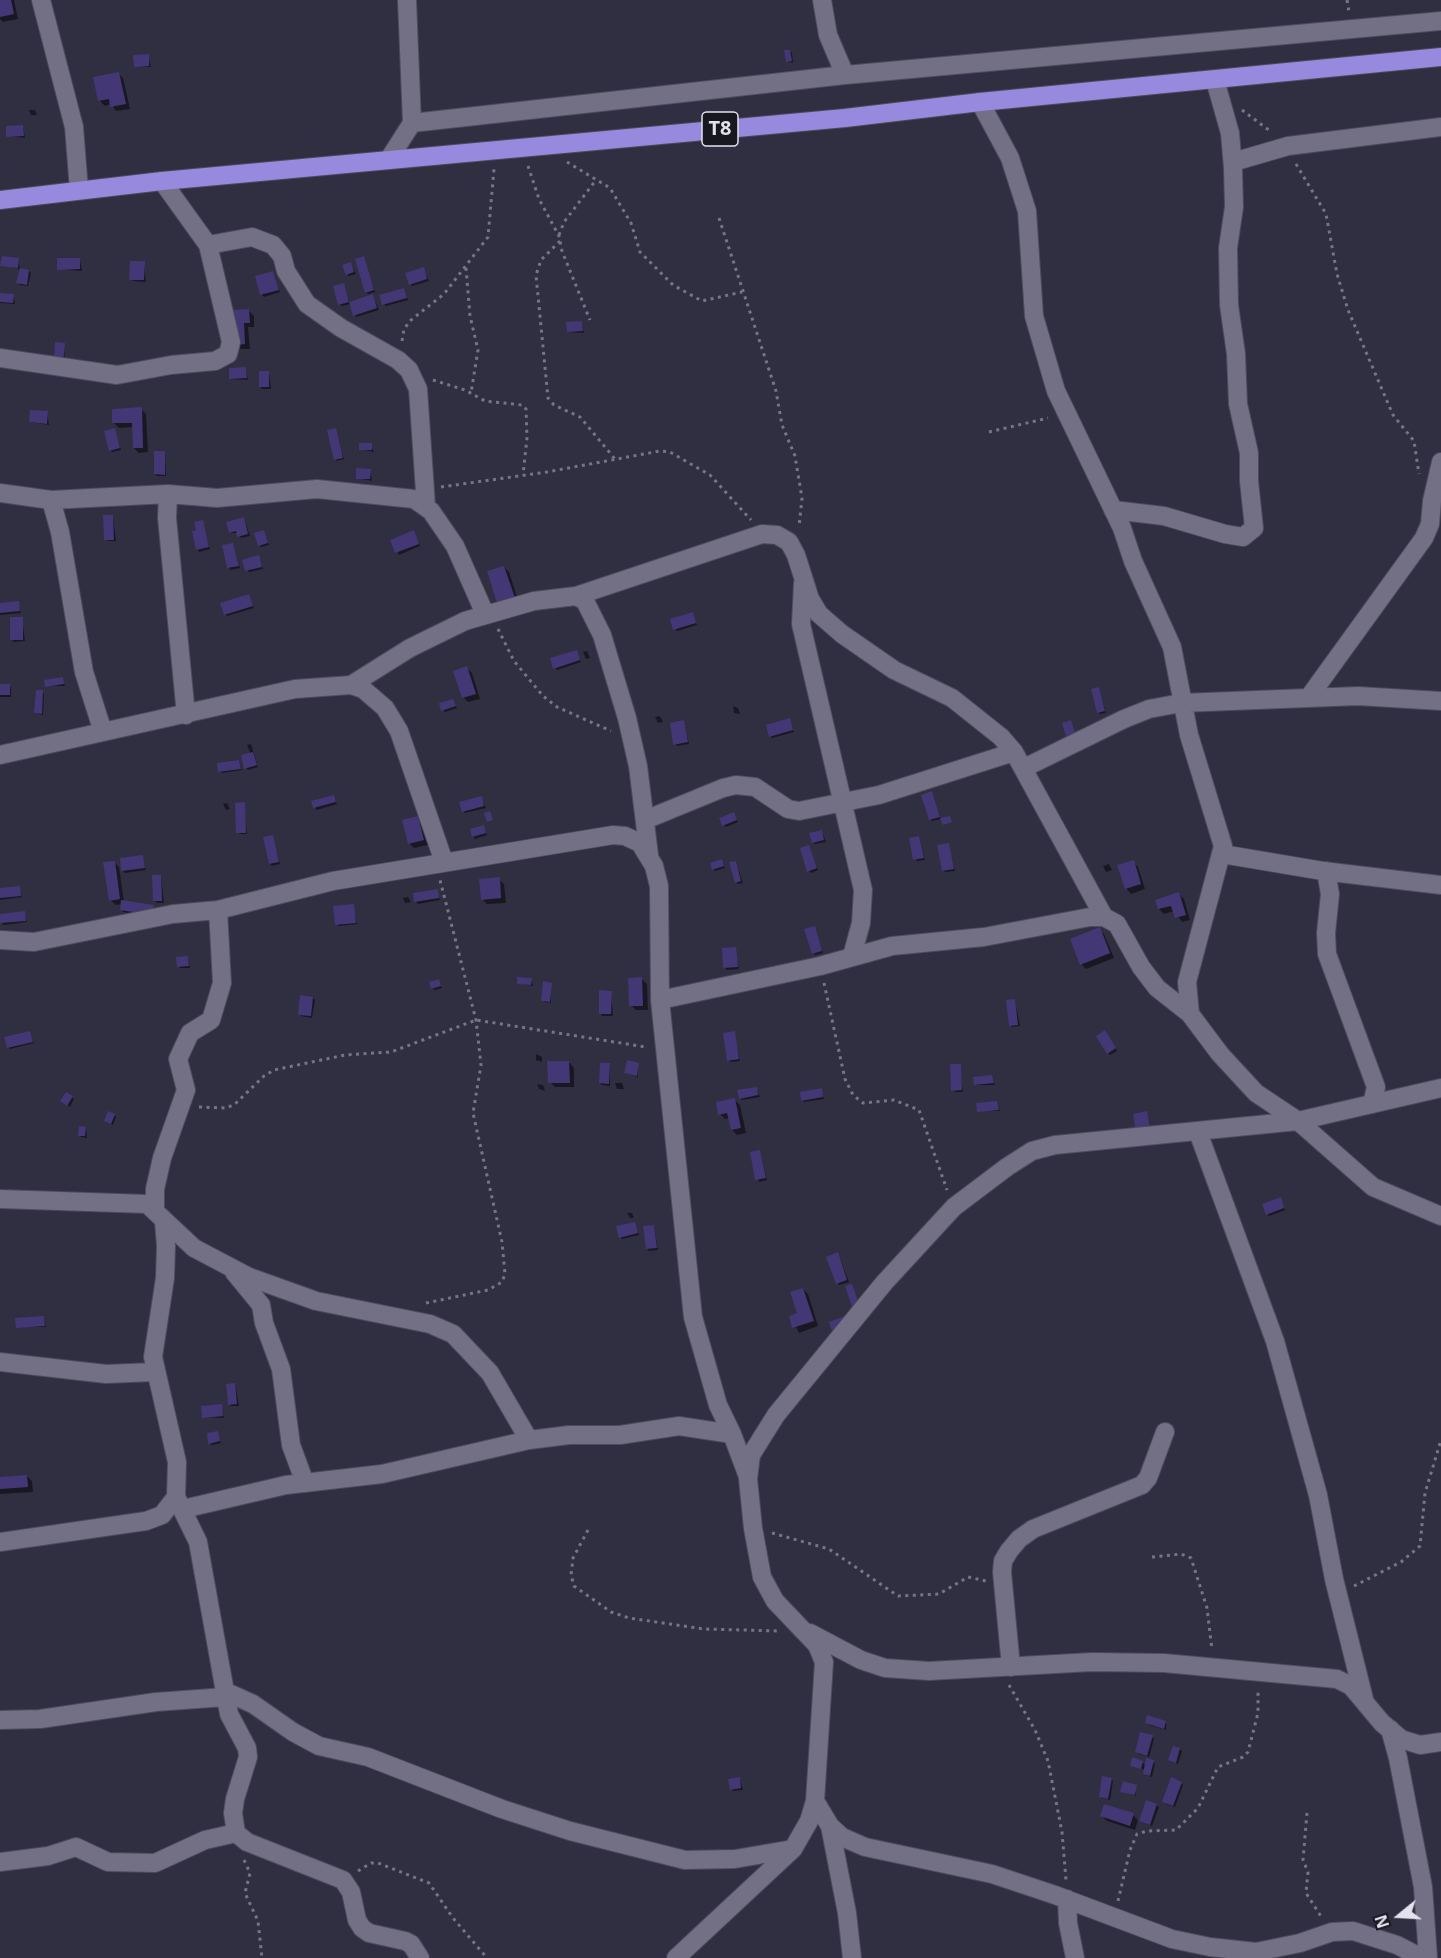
<!DOCTYPE html>
<style>
body{margin:0}
#map{position:relative;width:1441px;height:1958px;overflow:hidden;background:#302e41;font-family:"Open Sans",sans-serif}
canvas{display:block}
.north{position:absolute;left:1369px;top:1886px;width:60px;height:60px;-webkit-text-stroke:4px #181820;paint-order:stroke;rotate:252deg;font-size:16px;font-weight:700;line-height:24px;text-align:center;color:#e3e2ee}
.north::after{content:'';display:block;margin:auto;width:21px;height:27px;background:#e3e2ee;clip-path:polygon(50% 0,100% 100%,50% 72%,0 100%)}
</style>
<div id="map">
<canvas width="1441" height="1958"></canvas>
<div class="north">N</div>
</div>
<script>
const ctx = document.querySelector('canvas').getContext('2d');
ctx.lineJoin = 'round';
function fill(path, color) {
  ctx.fillStyle = color;
  ctx.fill(path, 'evenodd');
}
function poly(rows) {
  const path = new Path2D();
  for (const r of rows) {
    path.moveTo(r[0], r[1]);
    for (let i = 2; i < r.length; i += 2) path.lineTo(r[i], r[i + 1]);
  }
  return path;
}
function stroke(path, color, width, dash) {
  ctx.strokeStyle = color;
  ctx.lineWidth = width;
  ctx.lineCap = dash ? 'butt' : 'round';
  ctx.setLineDash(dash || []);
  ctx.stroke(path);
}
function label(font, color, halo, rows, align = 'center') {
  ctx.font = font + ' "Open Sans",sans-serif';
  ctx.lineWidth = 6;
  ctx.setLineDash([]);
  ctx.textBaseline = 'middle';
  ctx.strokeStyle = halo;
  ctx.fillStyle = color;
  for (const [text, x, y, turn = 0] of rows) {
    ctx.save();
    ctx.translate(x, y);
    ctx.rotate((+turn || 0) * Math.PI / 180);
    ctx.textAlign = isNaN(turn) ? turn : align;
    if (halo) ctx.strokeText(text, 0, 0);
    ctx.fillText(text, 0, 0);
    ctx.restore();
  }
}
fill(poly([
 [0,0,14,0,18,19,3,22,0,19],
 [790,51,792,53,793,63,787,61],
 [148,56,151,67,136,66],
 [118,73,123,78,130,109,116,111,111,104,105,106,100,101],
 [29,110,35,110,37,115,31,115],
 [23,127,25,138,8,136],
 [363,258,375,292,368,294,366,292],
 [18,260,20,269,2,265],
 [80,260,82,271,58,269],
 [144,263,146,282,133,281,131,279],
 [351,264,356,274,349,276,347,274],
 [423,269,429,281,412,286,410,284],
 [29,271,31,273,28,286,20,285,18,283],
 [273,272,280,292,264,297,262,295],
 [343,285,350,303,373,296,379,310,356,317,351,304,342,306,339,304],
 [404,290,408,300,386,306,384,304],
 [0,294,13,295,15,304,0,303],
 [249,311,254,316,254,327,248,327,250,349,241,349,236,344],
 [582,323,584,333,568,332],
 [64,344,65,366,58,365],
 [246,368,248,380,231,379],
 [269,373,271,389,262,389,260,386],
 [141,409,146,414,148,452,139,453,134,448,133,427,119,428,114,423],
 [47,412,49,425,30,422],
 [335,429,344,459,337,461,335,459],
 [115,430,121,450,112,452,110,450],
 [371,445,374,452,360,449],
 [165,453,166,476,157,476,155,474],
 [370,470,372,481,358,478],
 [113,516,116,541,108,541,106,539],
 [244,518,250,536,241,538,238,533,230,533],
 [202,522,210,549,199,552,197,549],
 [264,532,269,545,261,547,259,545],
 [414,532,420,546,399,555,392,540],
 [233,544,240,568,231,570,229,568],
 [259,557,263,569,249,572,247,570],
 [504,567,509,572,519,603,503,608],
 [248,596,254,608,227,616,225,614],
 [18,602,21,613,0,615,0,604],
 [692,614,697,625,677,631,675,629],
 [22,618,25,641,14,642,12,640],
 [576,651,581,662,557,670,555,668],
 [587,651,590,658,586,659,583,652],
 [467,668,472,673,480,699,468,702,463,697],
 [62,679,65,686,47,686],
 [0,685,11,687,11,697,0,697],
 [1099,688,1106,713,1100,714,1098,712],
 [42,692,44,694,43,715,35,713],
 [453,700,457,708,445,712,443,710],
 [733,706,738,708,740,714,734,713],
 [660,716,663,722,658,723,655,717],
 [789,720,794,732,772,738,770,736],
 [684,722,689,744,677,746,675,744],
 [251,744,258,767,248,770,246,768,251,754,247,745],
 [239,761,242,770,222,773,220,771],
 [933,795,941,819,932,821,930,819],
 [333,796,337,804,317,810,315,808],
 [481,797,486,808,465,813,463,811],
 [227,803,230,809,226,810,223,804],
 [244,804,247,834,240,834,238,832],
 [735,816,738,822,726,827,724,825,721,819],
 [418,818,423,823,428,845,414,848,409,843],
 [483,826,487,835,475,839,473,836],
 [822,832,826,842,815,844,813,842],
 [272,837,280,864,272,866,270,864],
 [919,838,925,860,917,861,915,859],
 [948,844,955,871,945,872,943,870],
 [809,847,818,870,811,873,809,871],
 [142,856,146,870,125,873,123,871],
 [722,861,725,868,715,871,713,869],
 [114,862,119,867,124,902,153,906,154,917,123,912,122,904,116,905,110,900],
 [736,862,743,883,738,884,736,882],
 [1133,862,1138,867,1145,889,1131,894,1126,888],
 [1109,864,1112,870,1106,872,1103,866],
 [161,876,164,903,157,903,155,901],
 [499,879,504,884,506,903,487,904,482,899],
 [19,887,22,897,0,900,0,890],
 [437,891,440,900,418,904,416,902],
 [1179,894,1184,899,1190,920,1182,922,1174,911,1164,914,1159,909],
 [408,897,411,902,405,903,403,898],
 [353,906,357,924,339,926,337,924],
 [24,913,27,922,4,925,2,923],
 [814,928,823,953,815,955,813,953],
 [1099,929,1104,934,1114,958,1086,969,1081,964],
 [735,949,739,969,727,970,725,968],
 [188,958,190,968,180,968,178,966],
 [531,979,533,986,518,983],
 [642,979,647,984,648,1010,636,1010,631,1005],
 [439,981,442,988,434,990,432,988],
 [551,984,551,1003,544,1002,542,1000],
 [611,992,613,1016,602,1016,600,1013],
 [313,998,315,1000,312,1018,301,1016,299,1014],
 [1015,1001,1020,1026,1012,1027,1010,1025],
 [30,1033,34,1043,10,1049,8,1047],
 [734,1033,740,1061,731,1062,728,1060],
 [1107,1034,1117,1051,1110,1055,1108,1053],
 [536,1054,542,1057,542,1062,536,1060],
 [569,1062,574,1068,574,1087,555,1087,550,1082],
 [638,1064,638,1077,626,1073],
 [610,1065,610,1086,602,1085,600,1083],
 [960,1065,963,1092,955,1092,953,1090],
 [992,1076,995,1085,976,1085],
 [615,1083,622,1083,624,1089,617,1089],
 [537,1084,543,1085,545,1091,539,1089],
 [756,1089,760,1097,742,1100,740,1098],
 [821,1090,824,1099,804,1102,802,1100],
 [67,1094,74,1099,70,1107,64,1103],
 [735,1100,740,1105,746,1133,737,1135,732,1130,730,1118,725,1119,720,1114],
 [997,1102,1000,1111,978,1111],
 [114,1115,116,1117,113,1125,108,1122],
 [86,1128,87,1138,81,1137,79,1135],
 [760,1151,767,1180,759,1182,751,1153],
 [1280,1199,1285,1210,1269,1216,1267,1214],
 [627,1213,632,1213,634,1218,630,1218],
 [634,1223,639,1235,622,1239,620,1237],
 [654,1226,658,1250,649,1251,647,1249],
 [839,1256,849,1282,839,1285,837,1283],
 [803,1289,808,1294,818,1326,799,1333,791,1317,799,1314],
 [44,1317,46,1327,17,1327],
 [235,1384,239,1406,231,1406,229,1404],
 [221,1406,224,1418,203,1417],
 [217,1433,221,1443,212,1445,210,1443],
 [27,1476,32,1481,33,1492,0,1494,0,1478],
 [1148,1717,1166,1723,1166,1730,1149,1725],
 [1152,1737,1154,1739,1149,1757,1139,1754,1137,1752],
 [1179,1749,1182,1751,1178,1764,1170,1760],
 [1142,1762,1146,1766,1153,1762,1155,1764,1152,1777,1146,1775,1145,1770,1131,1765],
 [740,1779,743,1790,733,1791,731,1789],
 [1111,1779,1113,1781,1110,1800,1102,1798,1100,1796],
 [1181,1783,1183,1785,1175,1807,1166,1804,1164,1802],
 [1136,1786,1136,1796,1122,1791],
 [1156,1805,1159,1807,1152,1826,1142,1822,1140,1820],
 [1133,1815,1138,1820,1135,1830,1107,1821,1102,1816]
]), '#0007');
fill(poly([
 [0,0,11,0,14,14,0,17],
 [784,50,790,50,792,61,786,62],
 [149,54,149,66,134,67,133,55],
 [119,72,126,104,110,107,109,99,98,101,93,77],
 [23,125,24,136,6,137,6,126],
 [2,256,19,258,18,268,0,266],
 [364,256,374,290,365,293,355,259],
 [57,258,80,258,80,269,57,270],
 [130,261,145,261,144,280,129,280],
 [351,262,354,272,346,275,342,265],
 [424,267,427,279,409,285,405,273],
 [20,268,29,270,27,285,16,283],
 [273,271,279,290,260,295,255,276],
 [344,283,349,302,338,305,333,286],
 [404,288,407,298,382,305,379,295],
 [0,293,14,294,13,303,0,302],
 [373,294,377,308,353,316,349,302],
 [249,309,250,323,244,323,245,344,234,345,232,310],
 [582,321,583,331,567,332,566,322],
 [55,342,65,343,63,364,54,363],
 [246,367,247,378,229,379,229,368],
 [259,371,269,371,269,387,259,387],
 [142,407,143,448,133,448,132,423,112,423,112,409],
 [30,410,48,411,47,424,29,422],
 [115,428,120,448,109,451,104,431],
 [336,428,343,458,334,460,327,430],
 [359,443,372,443,372,450,359,450],
 [154,451,165,451,165,475,154,474],
 [356,468,371,469,370,479,356,479],
 [103,515,113,515,114,540,104,540],
 [244,517,248,534,237,537,236,531,229,533,226,522],
 [203,520,209,547,196,550,192,531,196,530,194,522],
 [264,530,268,543,258,546,254,533],
 [414,530,419,544,395,553,390,540],
 [233,543,239,566,227,568,222,545],
 [259,555,262,567,245,571,242,560],
 [504,566,515,598,497,603,487,571],
 [249,594,253,606,224,615,220,603],
 [19,601,20,611,0,613,0,603],
 [693,612,696,623,673,630,670,619],
 [10,617,23,617,23,640,10,640],
 [577,650,580,660,553,669,550,658],
 [467,666,476,694,462,698,453,671],
 [63,677,64,684,45,687,44,680],
 [0,684,10,684,10,695,0,695],
 [1099,687,1105,711,1097,713,1091,689],
 [36,690,43,690,42,714,34,713],
 [453,699,456,706,441,711,439,703],
 [790,718,793,730,769,737,766,725],
 [684,720,688,742,673,745,670,723],
 [1071,720,1077,740,1068,743,1062,723],
 [253,752,257,765,244,769,241,755],
 [239,760,241,769,218,772,217,763],
 [932,791,940,817,929,820,921,795],
 [334,795,336,802,313,808,311,801],
 [482,796,484,806,462,812,459,802],
 [245,802,246,833,236,833,235,803],
 [490,811,493,820,487,822,484,813],
 [734,812,737,820,722,826,719,818],
 [418,816,424,840,408,844,402,820],
 [950,816,952,822,943,825,940,818],
 [484,825,486,833,472,837,470,829],
 [822,830,824,840,812,843,809,833],
 [273,835,279,862,269,864,263,837],
 [919,836,924,858,913,860,909,838],
 [949,843,954,869,942,871,937,845],
 [809,845,817,868,807,872,800,848],
 [143,855,145,868,121,871,120,858],
 [722,859,724,866,712,870,710,863],
 [1134,860,1141,884,1125,889,1117,865],
 [115,861,120,899,109,901,103,862],
 [736,861,741,881,735,883,729,862],
 [152,875,161,875,162,901,153,901],
 [500,877,501,898,481,900,479,879],
 [20,886,21,896,0,898,0,888],
 [438,889,439,898,414,902,413,893],
 [1179,892,1186,915,1175,918,1171,906,1158,909,1155,900],
 [121,900,154,905,152,915,120,910],
 [354,904,356,923,335,925,333,906],
 [25,911,26,921,0,923,0,914],
 [815,926,822,951,812,954,804,929],
 [1100,927,1110,953,1080,965,1070,939],
 [736,947,738,967,723,968,722,948],
 [188,956,189,966,177,967,176,957],
 [517,977,532,978,531,985,517,984],
 [642,977,643,1006,629,1006,628,978],
 [439,979,441,986,431,989,429,982],
 [543,981,552,983,550,1002,541,1001],
 [599,990,612,991,611,1014,599,1014],
 [300,995,313,997,311,1016,298,1015],
 [1015,999,1018,1025,1009,1026,1006,1000],
 [1105,1030,1116,1048,1107,1054,1096,1036],
 [30,1031,33,1042,7,1048,4,1037],
 [735,1031,739,1059,727,1061,723,1033],
 [627,1060,639,1063,637,1076,624,1073],
 [547,1061,569,1061,570,1083,548,1083],
 [600,1063,610,1063,609,1084,599,1083],
 [950,1064,961,1064,962,1090,951,1091],
 [992,1075,994,1083,974,1085,973,1077],
 [757,1087,758,1095,739,1099,737,1090],
 [822,1088,823,1097,801,1101,800,1092],
 [66,1092,73,1096,67,1106,60,1101],
 [735,1098,741,1128,731,1130,727,1113,718,1115,716,1102],
 [997,1101,999,1110,977,1112,976,1103],
 [108,1111,115,1114,111,1124,104,1121],
 [1147,1111,1150,1130,1136,1133,1133,1114],
 [79,1126,86,1127,85,1136,78,1136],
 [760,1150,766,1178,755,1180,750,1152],
 [1281,1197,1284,1208,1266,1215,1262,1204],
 [635,1222,638,1233,619,1238,616,1226],
 [654,1225,657,1248,646,1249,643,1226],
 [838,1252,847,1280,836,1284,826,1257],
 [852,1284,860,1307,853,1310,845,1286],
 [803,1288,814,1321,792,1328,789,1316,797,1313,790,1292],
 [44,1316,45,1326,16,1328,15,1318],
 [845,1316,849,1325,832,1331,829,1322],
 [235,1383,237,1404,228,1405,226,1384],
 [222,1404,223,1416,202,1418,201,1406],
 [218,1431,220,1441,208,1444,207,1433],
 [27,1475,28,1487,0,1489,0,1477],
 [1147,1715,1166,1721,1164,1729,1145,1723],
 [1140,1732,1153,1735,1147,1756,1135,1752],
 [1173,1746,1180,1748,1176,1763,1168,1760],
 [1132,1757,1143,1761,1141,1769,1130,1766],
 [1146,1758,1154,1760,1150,1776,1143,1774],
 [1102,1776,1112,1778,1108,1799,1099,1797],
 [740,1777,741,1788,730,1790,728,1779],
 [1171,1777,1182,1782,1173,1806,1162,1802],
 [1123,1781,1137,1785,1135,1795,1120,1792],
 [1146,1800,1157,1804,1150,1825,1139,1821],
 [1104,1804,1134,1813,1130,1826,1100,1816]
]), '#443776');
const street = poly([
 [41,0,74,127,79,190],
 [822,0,828,35,845,75],
 [980,102,1010,158,1027,211,1034,316,1056,391,1122,528,1133,561,1172,647,1189,735,1223,846,1187,982,1190,1014],
 [412,123,845,75,1441,21],
 [389,159,412,123,407,0],
 [1233,162,1288,146,1441,127],
 [208,245,252,237,273,245,282,256,286,271,307,304,341,328,398,360,409,370,418,389,426,506],
 [0,358,117,375,171,365,215,361,228,354,231,342,208,245,162,181],
 [0,493,51,500,168,494,217,498,317,489,414,499,431,511,455,546,485,614],
 [168,494,167,518,186,715],
 [51,500,60,532,84,672,103,732],
 [1113,510,1164,516,1225,534,1243,537,1254,528,1249,481,1249,453,1238,404,1236,354,1229,305,1228,248,1234,207,1233,168,1230,133,1215,80],
 [803,583,801,624,863,890,861,923,852,956],
 [576,596,762,534,777,535,789,542,796,555,810,599,819,614,842,634,894,670,952,698,1001,737,1014,752,1104,917],
 [351,685,410,648,465,621,534,601,576,596,585,601,602,635,627,718,638,766,649,855],
 [1309,697,1424,538,1430,524,1432,501,1441,462],
 [0,755,295,689,351,685,363,689,385,708,399,731,444,862],
 [1024,768,1124,719,1149,709,1181,703,1358,696,1441,701],
 [645,820,723,788,736,785,755,787,788,809,799,811,879,795,1014,752],
 [1222,854,1323,871,1441,885],
 [1326,871,1330,894,1326,933,1327,954,1376,1087,1372,1104],
 [0,940,34,942,173,914,218,910,333,881,613,835,625,836,640,843,654,866,659,886,660,1000,693,1317,718,1405,732,1434,747,1474],
 [660,1000,820,966,892,946,984,937,1090,917,1104,917,1117,924,1141,967,1157,988,1190,1014,1220,1054,1256,1093,1298,1121,1441,1088],
 [1198,1132,1275,1341,1318,1495,1334,1579,1364,1699],
 [0,1199,147,1204,194,1248,249,1277,316,1301,430,1324,453,1334,490,1373,529,1440],
 [155,1210,155,1189,162,1158,186,1090,178,1059,190,1033,211,1020,222,983,218,910],
 [234,1272,261,1305,264,1323,281,1369,291,1445,305,1483],
 [0,1362,106,1374,154,1372],
 [176,1497,198,1542,229,1714,247,1748,248,1757,235,1799,233,1813,236,1833,247,1842,343,1880,351,1892,357,1920,362,1928,369,1933,405,1941,411,1944,420,1958],
 [183,1509,286,1485,382,1474,529,1440,569,1435,620,1435,679,1426,732,1434],
 [0,1542,146,1521,162,1515,176,1497,177,1462,153,1357,165,1278,166,1246,164,1222],
 [810,1633,861,1660,885,1668,929,1671,1092,1662,1164,1663,1337,1679,1351,1686,1382,1723,1401,1739,1420,1745,1441,1742],
 [1011,1667,1002,1572,1003,1561,1009,1551,1019,1539,1033,1529,1142,1485,1148,1478,1165,1432],
 [224,1691,253,1704,293,1732,319,1746,368,1757,502,1809,570,1831,685,1860,735,1859,793,1849],
 [0,1720,40,1719,156,1702,225,1697],
 [1390,1729,1398,1758,1423,1887,1428,1958],
 [815,1801,830,1826,842,1837,865,1847,992,1874,1055,1895,1172,1939,1210,1947,1256,1952,1300,1943,1332,1932,1353,1931,1397,1945,1422,1958],
 [830,1826,847,1913,852,1958],
 [0,1862,48,1856,76,1847,108,1862,155,1863,205,1840,236,1833],
 [1067,1899,1068,1923,1075,1958],
 [676,1958,793,1849,809,1821,815,1801,824,1662,817,1645,775,1601,762,1577,753,1528,748,1479,751,1455,776,1415,884,1283,954,1207,1007,1167,1032,1151,1055,1145,1298,1121,1373,1187,1441,1216]
]);
const highway = poly([
 [0,200,162,181,845,118,980,102,1441,57]
]);
stroke(street, '#4d4b5b', 20);
stroke(highway, '#4d4b5b', 20);
stroke(poly([
 [1347,0,1349,12],
 [1242,110,1270,131],
 [567,162,610,188,631,223,640,252,673,285,702,301,742,292],
 [1296,164,1326,214,1337,274,1348,310,1393,415,1414,441,1419,474],
 [528,166,539,199,559,236,562,251,590,320],
 [719,218,776,391,782,425,795,456,802,498,799,527],
 [559,235,564,222,596,180],
 [560,241,541,260,536,275,548,398,554,405,580,417,615,459],
 [466,268,470,316,478,350,471,393],
 [402,341,404,329,411,320,444,294,488,237,494,169],
 [433,380,465,390,485,401,522,405,526,409,527,438,523,475],
 [989,432,1048,418],
 [441,487,547,472,660,451,670,452,710,475,751,520],
 [498,629,514,661,543,696,557,707,611,731],
 [824,983,845,1079,853,1095,863,1103,894,1100,919,1110,947,1190],
 [199,1107,226,1108,235,1104,264,1076,274,1070,345,1055,391,1052,476,1020,646,1047],
 [426,1303,488,1290,502,1282,505,1274,502,1242,473,1113,481,1065,476,1020,440,880],
 [588,1530,573,1558,571,1575,574,1586,611,1612,629,1618,704,1629,780,1631],
 [772,1533,829,1549,898,1596,939,1594,968,1577,986,1581],
 [1152,1557,1181,1554,1191,1558,1207,1608,1212,1650],
 [1354,1586,1401,1562,1420,1546,1425,1493,1441,1440],
 [1009,1685,1035,1730,1048,1761,1062,1832,1066,1880],
 [1307,1813,1303,1860,1308,1872,1306,1893,1322,1918],
 [244,1860,250,1873,245,1893,258,1921,262,1958],
 [358,1871,371,1863,378,1863,429,1883,453,1918,487,1958],
 [1118,1901,1130,1850,1137,1834,1147,1831,1176,1830,1198,1808,1218,1767,1243,1757,1248,1752,1258,1713,1258,1690]
]), '#777585', 3, [3, 4.5]);
stroke(street, '#737086', 18);
stroke(highway, '#978ade', 18);
for (const [x, y, w] of [
 [720,129,36]
]) {
  const box = new Path2D();
  box.roundRect(x - w / 2, y - 17, w, 34, 4.5);
  ctx.fillStyle = '#181820';
  ctx.fill(box);
  stroke(box, '#e3e2ee', 1.5);
}
label('bold 20px', '#e3e2ee', null, [
 ["T8",720,129]
]);
</script>
